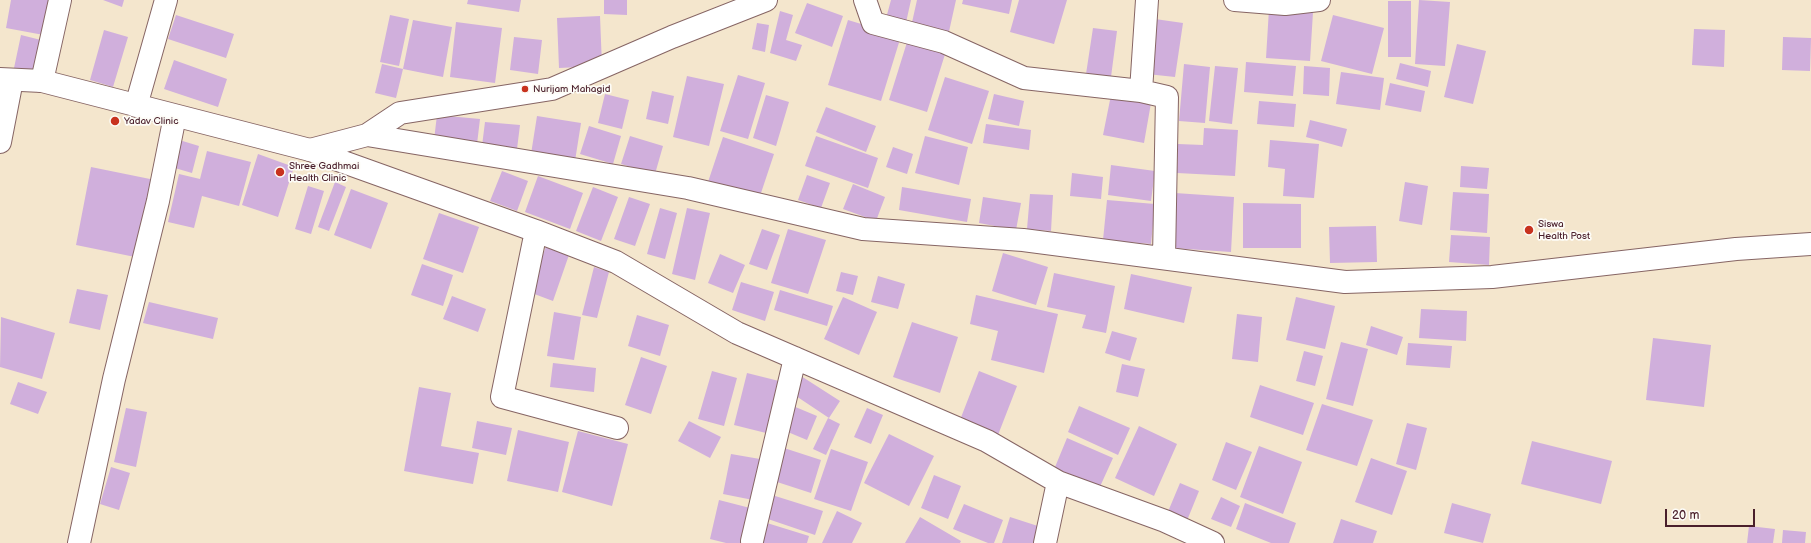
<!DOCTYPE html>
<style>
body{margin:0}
#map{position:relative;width:1811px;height:543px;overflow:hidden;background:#f4e6cd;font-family:"Balsamiq Sans",sans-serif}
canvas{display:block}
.scale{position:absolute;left:1665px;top:509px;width:90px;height:18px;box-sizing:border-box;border:2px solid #4a1f2b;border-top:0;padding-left:5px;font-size:12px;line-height:14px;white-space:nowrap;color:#4a1f2b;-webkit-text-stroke:3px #fdfcf7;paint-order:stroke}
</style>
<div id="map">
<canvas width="1811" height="543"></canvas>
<div class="scale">20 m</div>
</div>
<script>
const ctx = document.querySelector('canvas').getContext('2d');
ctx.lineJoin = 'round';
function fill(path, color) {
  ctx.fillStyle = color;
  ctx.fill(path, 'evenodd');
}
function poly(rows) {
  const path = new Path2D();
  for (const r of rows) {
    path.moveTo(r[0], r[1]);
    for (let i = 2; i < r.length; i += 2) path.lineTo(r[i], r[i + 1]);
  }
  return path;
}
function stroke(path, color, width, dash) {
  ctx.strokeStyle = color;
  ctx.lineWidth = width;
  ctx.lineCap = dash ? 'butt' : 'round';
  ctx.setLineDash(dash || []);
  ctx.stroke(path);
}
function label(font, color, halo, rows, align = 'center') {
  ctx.font = font + ' "Balsamiq Sans",sans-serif';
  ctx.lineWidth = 3.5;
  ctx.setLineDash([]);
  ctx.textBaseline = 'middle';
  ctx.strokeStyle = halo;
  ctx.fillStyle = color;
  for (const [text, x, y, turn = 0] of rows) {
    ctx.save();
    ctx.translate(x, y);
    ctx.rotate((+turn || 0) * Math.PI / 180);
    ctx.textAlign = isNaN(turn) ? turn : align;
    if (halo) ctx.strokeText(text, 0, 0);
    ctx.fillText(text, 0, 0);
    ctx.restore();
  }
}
fill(poly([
 [11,0,56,0,49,36,6,28],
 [103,0,124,0,122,7],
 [468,0,521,0,519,12,467,4],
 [604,0,627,0,627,15,604,14],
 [891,0,911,0,905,27,885,22],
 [917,0,956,0,948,36,911,27],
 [963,0,1012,0,1009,14,962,4],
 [1019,0,1067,0,1054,44,1010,32],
 [1419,0,1450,2,1445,66,1415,64],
 [1388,1,1411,1,1411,57,1388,57],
 [807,3,843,16,832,47,795,33],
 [1269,9,1313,12,1310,61,1266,58],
 [780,11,793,15,786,40,802,45,796,61,770,53],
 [176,15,234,34,226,58,168,39],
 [390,15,409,19,399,66,380,62],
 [1333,15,1384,28,1372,74,1321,61],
 [600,16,602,66,559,68,557,18],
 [1155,19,1183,23,1175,77,1147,74],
 [413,20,452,27,443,77,403,69],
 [848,20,901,36,881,101,828,85],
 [456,22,502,28,495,83,450,77],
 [757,23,769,25,765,52,752,49],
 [1093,28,1117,31,1111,77,1086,74],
 [1694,29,1725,30,1724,67,1692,65],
 [104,30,128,37,113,87,90,80],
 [21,35,45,41,38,73,14,68],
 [514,37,542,40,538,74,510,70],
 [1783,37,1811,38,1810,71,1782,70],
 [908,39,946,51,927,112,889,100],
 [1457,44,1486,51,1473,104,1444,97],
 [174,60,227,79,218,107,164,89],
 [1246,62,1296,66,1293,96,1244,92],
 [1400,63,1431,71,1428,87,1396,79],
 [382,64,403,69,396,98,375,93],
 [1184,64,1210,67,1205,123,1179,121],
 [1215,66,1238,68,1232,124,1209,121],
 [1304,66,1330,68,1329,96,1303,94],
 [1341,72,1384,78,1380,110,1336,104],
 [738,75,765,83,748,139,720,131],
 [687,76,724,84,709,146,673,137],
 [945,77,989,91,972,144,928,130],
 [1390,83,1425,91,1421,112,1385,105],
 [652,91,674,96,668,124,646,119],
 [605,94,629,100,622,129,598,123],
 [994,94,1024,101,1019,126,988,119],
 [766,95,789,102,776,146,753,138],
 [1111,95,1151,103,1144,143,1103,135],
 [1259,101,1296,104,1294,127,1257,124],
 [826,107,876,126,866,152,816,132],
 [437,115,480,119,477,144,434,140],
 [537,116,581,123,575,161,531,154],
 [1310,120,1347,129,1342,147,1306,137],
 [485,122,520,125,517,149,482,146],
 [986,124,1031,130,1029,150,983,143],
 [589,126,621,136,613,164,580,154],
 [1204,128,1238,130,1235,176,1177,173,1178,144,1203,145],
 [630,136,663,146,655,174,621,164],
 [816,136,878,158,868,188,805,166],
 [925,136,968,147,959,185,915,173],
 [723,137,774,154,759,199,708,182],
 [176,139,199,146,192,173,168,166],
 [1270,140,1319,144,1314,198,1283,196,1285,169,1268,167],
 [893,147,913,154,907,174,886,167],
 [207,151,251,162,239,206,202,196,194,228,168,222,179,174,200,179],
 [258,154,294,167,278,217,242,205],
 [1111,165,1155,171,1151,201,1108,195],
 [1461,166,1489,168,1487,189,1460,187],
 [91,167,155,180,140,258,76,245],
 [502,171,528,181,517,211,490,201],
 [1072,173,1103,177,1101,199,1070,196],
 [807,175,830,183,821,208,798,200],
 [538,176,583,193,570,229,525,212],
 [335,182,346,187,329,231,318,227],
 [1405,182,1428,186,1422,225,1399,221],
 [853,184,885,197,876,221,843,209],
 [308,186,324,191,311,234,295,229],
 [593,187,618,197,601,241,576,231],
 [902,187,971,199,967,222,899,210],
 [351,189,388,203,371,249,334,235],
 [1453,192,1489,194,1487,233,1450,230],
 [1175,193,1234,197,1231,252,1172,248],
 [1030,194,1053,195,1051,231,1027,229],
 [629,197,650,204,635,246,614,239],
 [983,197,1021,203,1016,230,979,223],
 [1107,200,1155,204,1151,244,1103,240],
 [1243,203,1301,204,1301,248,1243,248],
 [660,208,677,213,665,259,647,254],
 [687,208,710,213,695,280,672,274],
 [439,213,479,227,463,273,423,259],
 [1376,226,1377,262,1330,263,1329,227],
 [762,229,780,235,767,270,749,264],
 [788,229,826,240,808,294,771,283],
 [1451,235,1490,237,1489,265,1449,262],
 [547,244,570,252,553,301,529,292],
 [1003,253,1048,267,1036,305,992,291],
 [720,254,745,265,733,293,708,283],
 [422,264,453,275,443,306,411,295],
 [594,267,609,272,597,318,582,315],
 [841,272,858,276,853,295,836,291],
 [1054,273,1115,286,1106,333,1082,328,1086,315,1047,307],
 [1131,274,1192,287,1184,323,1124,309],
 [878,276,905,284,898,309,871,302],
 [741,282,774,292,765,321,732,310],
 [77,289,108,295,100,330,69,323],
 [780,290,833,306,827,326,774,310],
 [976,295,1058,314,1044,373,991,360,998,331,970,324],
 [452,296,486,309,478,332,443,319],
 [843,297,877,312,859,355,824,339],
 [1296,297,1335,306,1325,349,1286,340],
 [149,302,218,318,213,339,143,323],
 [1421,309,1467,311,1466,341,1419,338],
 [554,312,581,317,574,360,547,356],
 [1237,314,1262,317,1258,362,1232,359],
 [637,315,669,325,660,356,628,346],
 [1,317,55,333,42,379,0,367],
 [912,322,958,337,940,393,893,377],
 [1371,326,1403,337,1397,355,1366,345],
 [1112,331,1137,338,1130,361,1105,353],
 [1653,338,1711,345,1704,407,1646,400],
 [1341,342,1368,349,1353,406,1326,399],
 [1408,343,1452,346,1450,368,1406,365],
 [1304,351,1323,356,1315,386,1296,381],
 [641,357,667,366,651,414,625,405],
 [553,363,596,368,594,392,550,387],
 [1122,364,1145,369,1138,397,1116,392],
 [712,371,737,378,724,426,698,419],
 [979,371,1017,386,998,435,960,420],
 [747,373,779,381,766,433,734,425],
 [801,376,840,401,829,418,790,392],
 [18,382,47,392,38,414,10,404],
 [1260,385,1314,403,1303,435,1250,417],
 [419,387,451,393,441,446,479,453,473,484,404,471],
 [1322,404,1373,420,1357,466,1306,450],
 [793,406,817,416,807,440,783,430],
 [1079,406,1130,428,1118,455,1068,432],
 [126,408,147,412,136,467,114,462],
 [867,408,883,415,871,444,854,437],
 [828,418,840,424,826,455,813,449],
 [477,421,512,428,506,455,472,448],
 [689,421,721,437,710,458,678,441],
 [1407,423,1427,428,1416,470,1396,464],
 [1139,426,1177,444,1154,496,1115,478],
 [518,430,569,442,558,492,507,481],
 [578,431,628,444,612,506,562,492],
 [889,434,934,456,909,506,864,483],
 [1067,438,1113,458,1098,491,1053,472],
 [1532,441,1612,461,1601,504,1521,484],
 [1226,442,1252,452,1236,490,1212,480],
 [1259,446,1302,462,1283,514,1240,497],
 [784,448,821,460,811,493,774,481],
 [831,449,868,462,851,511,814,499],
 [731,454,760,459,753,500,723,494],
 [1371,458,1407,471,1392,515,1355,502],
 [111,467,130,473,119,510,100,504],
 [934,475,961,486,948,519,921,508],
 [1180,483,1199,491,1186,523,1167,514],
 [772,495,823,511,815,535,765,518],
 [1221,497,1240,506,1231,527,1211,519],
 [719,500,754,509,745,543,726,543,710,539],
 [1245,503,1296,523,1289,543,1271,543,1236,529],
 [1452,503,1491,514,1483,543,1444,533],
 [964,504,1003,520,994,543,988,543,953,529],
 [837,511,862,523,852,543,822,543],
 [920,517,961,541,960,543,905,543],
 [1010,517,1044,528,1039,543,1002,543],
 [1341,519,1377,531,1373,543,1333,543],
 [767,523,809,536,807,543,761,543],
 [1749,526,1775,529,1773,543,1747,543],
 [1783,530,1806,532,1805,543,1782,543]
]), '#d0afdc');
const street = poly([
 [865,0,873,23,944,42,1024,78,1141,91,1167,97,1164,258],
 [1235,0,1285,4,1319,0],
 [42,81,60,0],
 [1141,91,1147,0],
 [136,106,166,0],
 [367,135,688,188,863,229,1023,240,1345,282,1492,277,1736,249,1811,244],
 [0,142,12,80],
 [310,150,536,231,616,262,737,333,987,441,1058,482,1165,521,1213,543],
 [310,150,367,135,400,113,552,89,672,37,766,0],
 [536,231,502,397,617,428],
 [752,541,795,358],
 [79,543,114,379,158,201,175,116],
 [1045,543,1058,482]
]);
const secondary = poly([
 [0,79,42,81,310,150]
]);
stroke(street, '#866564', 24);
stroke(secondary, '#866564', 24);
stroke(street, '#fff', 22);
stroke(secondary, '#fff', 22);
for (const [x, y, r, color] of [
 [525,89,4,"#c8321e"],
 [115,121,5,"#c8321e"],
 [280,172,5,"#c8321e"],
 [1529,230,5,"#c8321e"]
]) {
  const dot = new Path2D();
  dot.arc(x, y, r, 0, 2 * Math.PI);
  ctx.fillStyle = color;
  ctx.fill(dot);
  stroke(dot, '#fdfcf7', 1.5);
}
label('10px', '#4a1f2b', '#fdfcf7', [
 ["Nurijam Mahagid",533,89],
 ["Yadav Clinic",124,121],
 ["Shree Gadhmai",289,166],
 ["Health Clinic",289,178],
 ["Siswa",1538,224],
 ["Health Post",1538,236]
], 'left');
</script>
